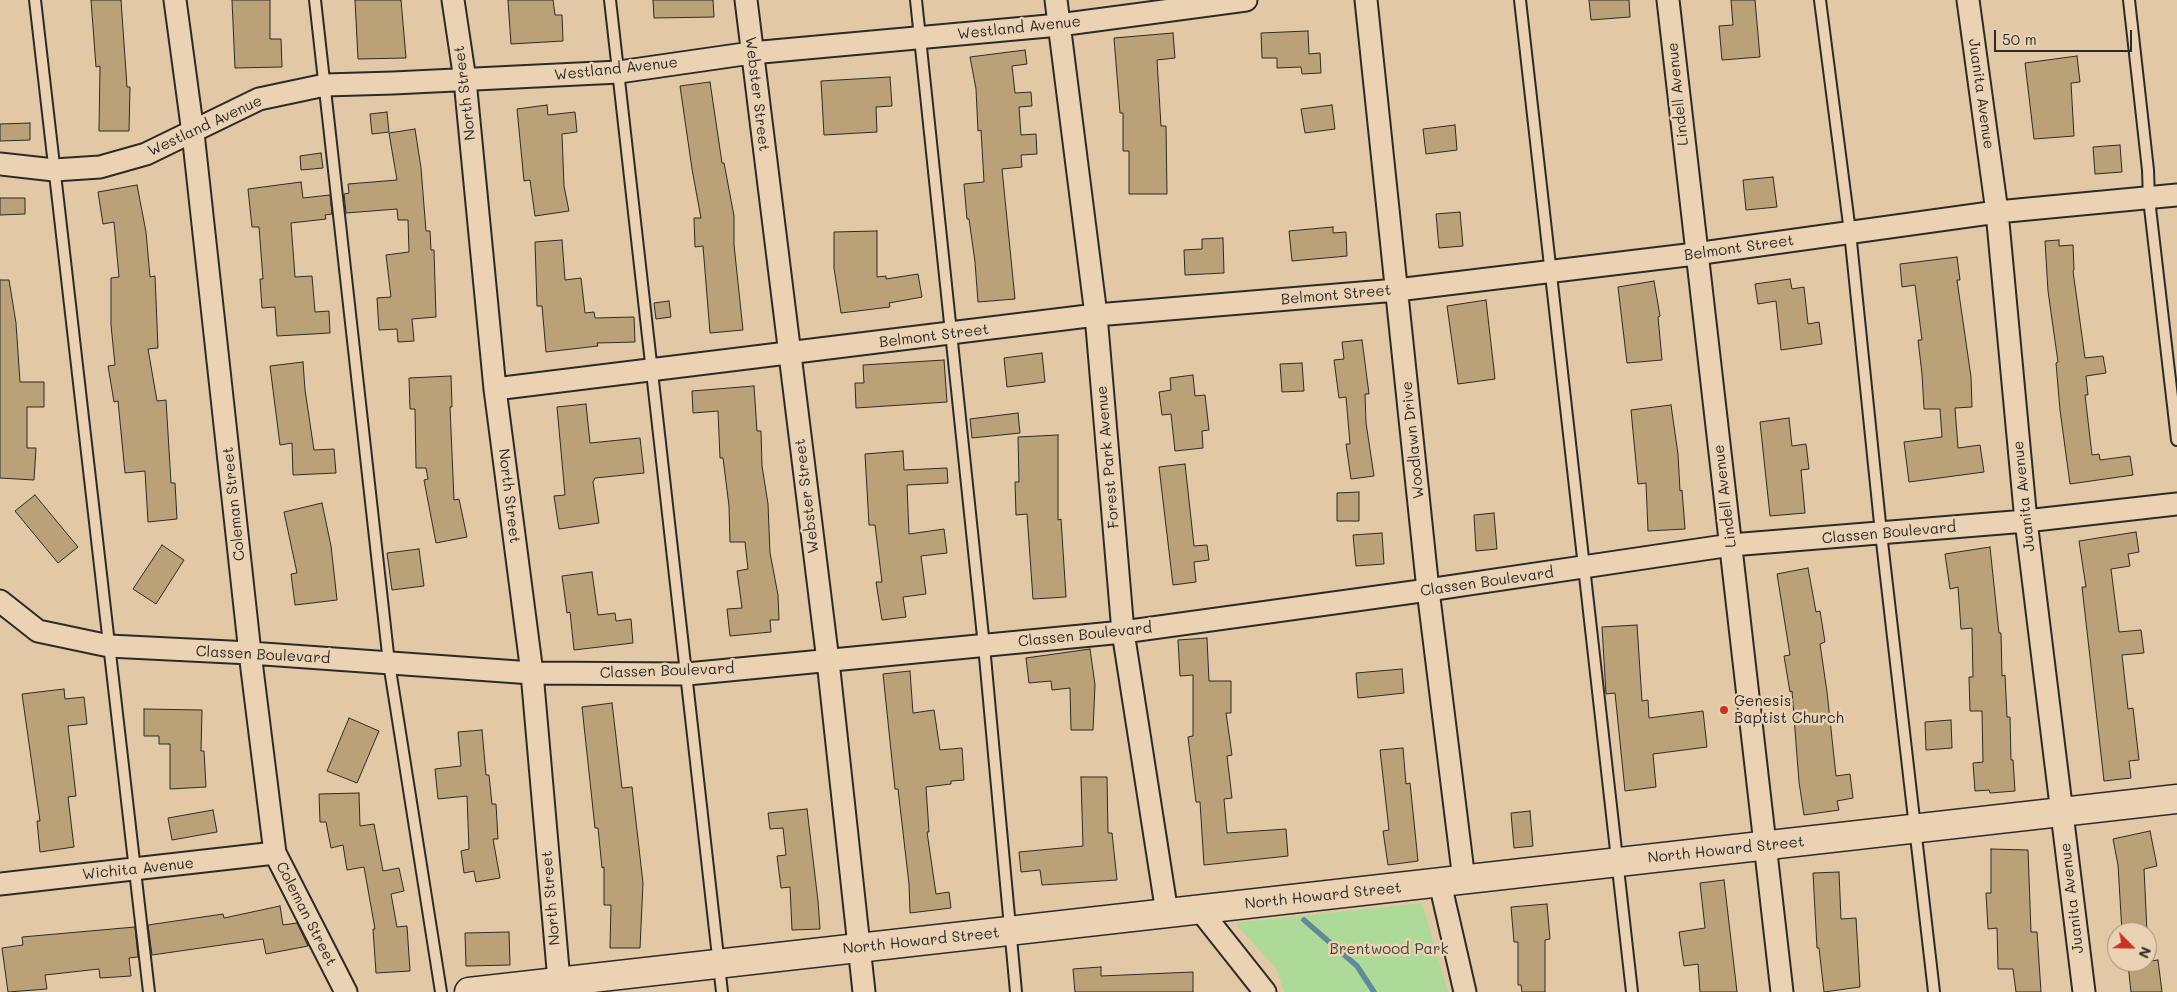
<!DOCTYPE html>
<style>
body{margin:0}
#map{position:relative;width:2177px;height:992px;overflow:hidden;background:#e3c8a5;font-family:Mali,sans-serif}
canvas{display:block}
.north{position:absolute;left:2107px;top:922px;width:50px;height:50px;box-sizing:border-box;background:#ebd2b3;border:1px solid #9e8f7d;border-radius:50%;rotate:113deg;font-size:14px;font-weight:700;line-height:20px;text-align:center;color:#2b2b2b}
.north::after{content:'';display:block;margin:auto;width:18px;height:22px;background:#c8321e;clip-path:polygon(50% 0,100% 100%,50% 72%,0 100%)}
.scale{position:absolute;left:1994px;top:30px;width:138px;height:22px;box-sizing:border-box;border:2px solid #2b2b2b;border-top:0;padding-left:6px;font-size:15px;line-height:18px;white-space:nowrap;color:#2b2b2b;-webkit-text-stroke:4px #ebd2b3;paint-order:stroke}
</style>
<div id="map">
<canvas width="2177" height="992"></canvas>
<div class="north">N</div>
<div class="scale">50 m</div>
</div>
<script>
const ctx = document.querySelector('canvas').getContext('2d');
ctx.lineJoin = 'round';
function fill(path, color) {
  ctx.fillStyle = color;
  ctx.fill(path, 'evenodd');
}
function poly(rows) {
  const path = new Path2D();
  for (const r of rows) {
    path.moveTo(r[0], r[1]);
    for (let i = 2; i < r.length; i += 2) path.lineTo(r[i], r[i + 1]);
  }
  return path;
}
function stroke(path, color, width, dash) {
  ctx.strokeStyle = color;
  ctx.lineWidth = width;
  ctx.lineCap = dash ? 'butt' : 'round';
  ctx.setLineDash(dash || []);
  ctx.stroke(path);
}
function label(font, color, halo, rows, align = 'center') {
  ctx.font = font + ' Mali,sans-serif';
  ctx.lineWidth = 5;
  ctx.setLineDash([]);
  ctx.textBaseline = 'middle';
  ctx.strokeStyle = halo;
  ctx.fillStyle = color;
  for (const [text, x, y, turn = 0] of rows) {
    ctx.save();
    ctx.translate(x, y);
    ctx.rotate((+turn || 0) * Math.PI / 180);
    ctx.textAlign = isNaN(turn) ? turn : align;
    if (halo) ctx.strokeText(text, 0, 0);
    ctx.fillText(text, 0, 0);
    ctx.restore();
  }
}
fill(poly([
 [1422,903,1448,992,1284,992,1276,968,1235,923]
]), '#adda99');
stroke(poly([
 [1304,920,1357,966,1374,992]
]), '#61889b', 5.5);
const building = poly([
 [91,0,121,0,127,87,130,87,129,131,99,131,100,66,96,67,91,0],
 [232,0,270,0,270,39,281,39,282,67,235,68,232,0],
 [355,0,401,0,406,58,358,59,355,0],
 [508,0,553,0,555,15,562,15,563,41,511,44,508,0],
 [653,0,713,0,714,17,654,18,653,0],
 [1589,0,1629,0,1630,17,1591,20,1589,0],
 [1731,0,1755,0,1760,57,1722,60,1719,26,1733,25,1731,0],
 [1308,31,1309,54,1320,53,1321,73,1302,74,1301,67,1277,68,1277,58,1262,58,1261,33,1308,31],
 [1173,33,1175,58,1157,60,1161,126,1166,126,1167,194,1129,194,1129,151,1123,151,1123,113,1120,113,1114,38,1173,33],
 [1025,50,1027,64,1012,66,1015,93,1031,92,1032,106,1019,107,1021,135,1036,134,1037,154,1021,155,1022,167,1002,169,1015,299,978,302,975,262,969,219,967,219,964,184,984,182,981,130,978,131,976,89,970,57,1025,50],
 [2077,56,2080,82,2071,83,2074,136,2034,139,2025,63,2077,56],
 [890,77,892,106,876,107,877,132,824,135,821,81,890,77],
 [710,82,722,163,724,163,734,216,734,245,743,330,710,333,703,246,695,247,694,218,701,218,692,169,680,86,710,82],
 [547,105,548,115,575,112,577,132,562,134,564,186,569,211,535,216,530,180,524,181,517,109,547,105],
 [1332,105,1335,129,1305,133,1301,109,1332,105],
 [387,112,389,132,372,134,370,114,387,112],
 [30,123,30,140,0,141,0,124,30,123],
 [1455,125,1457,150,1426,154,1423,129,1455,125],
 [415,129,421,168,426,231,430,231,431,250,434,250,436,317,412,319,414,341,398,342,397,329,379,330,377,298,391,297,386,255,409,252,408,220,398,220,397,209,346,213,344,194,349,193,348,184,397,180,389,133,415,129],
 [2120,145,2122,172,2095,174,2093,147,2120,145],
 [321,153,323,168,301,170,300,156,321,153],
 [1773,177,1777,207,1746,210,1743,180,1773,177],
 [301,182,303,198,330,195,332,214,325,215,326,219,291,223,295,277,312,276,315,312,329,311,330,333,277,336,275,307,262,308,260,279,263,279,259,227,252,227,248,189,301,182],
 [137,185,146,232,150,277,155,276,158,348,148,349,157,401,166,400,171,483,175,483,177,519,148,522,145,471,125,473,118,401,114,402,108,366,115,365,111,325,111,278,119,277,114,222,103,224,98,192,137,185],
 [0,198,25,198,25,214,0,215,0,198],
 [1460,212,1463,246,1439,248,1436,214,1460,212],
 [1333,227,1333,233,1346,232,1347,256,1292,261,1289,231,1333,227],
 [877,231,877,277,886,276,886,279,918,274,922,297,889,303,890,307,841,313,834,268,834,232,877,231],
 [1223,238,1224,273,1185,275,1184,250,1202,249,1202,239,1223,238],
 [562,240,565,280,581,278,585,313,594,312,595,318,634,317,635,342,597,343,598,346,546,352,542,306,537,306,535,242,562,240],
 [2059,240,2059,246,2073,245,2074,270,2073,271,2085,358,2103,356,2106,373,2086,376,2088,395,2085,395,2092,455,2099,454,2100,460,2130,456,2133,475,2070,484,2060,410,2056,363,2058,362,2048,291,2045,241,2059,240],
 [1957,257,1960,280,1957,280,1971,377,1972,407,1955,408,1958,448,1980,445,1984,472,1909,482,1904,442,1942,437,1940,409,1924,409,1922,374,1918,340,1922,340,1915,285,1902,287,1900,264,1957,257],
 [1790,279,1792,289,1804,287,1808,324,1819,322,1822,344,1781,350,1776,301,1758,304,1755,284,1790,279],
 [0,280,9,280,16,323,20,382,44,382,44,407,27,407,27,448,36,448,34,480,0,478,0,280],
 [1654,281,1660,316,1658,317,1662,360,1627,363,1618,287,1654,281],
 [1486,300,1495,379,1458,384,1447,306,1486,300],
 [669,301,671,317,656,319,654,303,669,301],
 [1362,340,1369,394,1365,394,1366,423,1374,476,1351,479,1346,444,1350,444,1346,397,1339,398,1334,360,1344,359,1342,342,1362,340],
 [1042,353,1045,382,1007,387,1004,358,1042,353],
 [944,360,947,402,856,408,855,383,864,383,863,365,944,360],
 [303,362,305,390,314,450,334,449,336,473,293,475,292,443,280,445,270,366,303,362],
 [1302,363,1304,391,1282,392,1280,364,1302,363],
 [1193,375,1195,396,1205,395,1209,430,1202,431,1203,448,1175,451,1171,414,1162,415,1159,392,1171,390,1170,378,1193,375],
 [451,376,452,407,450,407,454,500,459,499,467,537,436,543,424,480,428,479,426,468,416,468,415,409,410,409,409,378,451,376],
 [754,386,757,431,761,431,762,466,768,504,770,553,778,595,779,620,770,620,771,632,730,636,727,609,742,608,737,571,748,569,745,542,730,542,729,506,723,458,720,458,718,411,693,413,692,391,754,386],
 [586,404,590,443,640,438,644,473,595,478,593,482,599,523,559,529,554,496,565,495,557,407,586,404],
 [1671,405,1678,454,1680,491,1682,490,1685,529,1648,531,1646,483,1638,484,1631,410,1671,405],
 [1018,413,1020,433,972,438,970,419,1018,413],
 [1789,418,1792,446,1806,444,1809,469,1801,470,1805,513,1770,516,1760,422,1789,418],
 [1058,435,1058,520,1061,519,1066,597,1033,599,1027,514,1016,515,1015,482,1019,482,1018,437,1058,435],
 [903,451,904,470,947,468,948,483,907,485,909,534,944,529,947,553,921,556,926,594,903,597,906,617,882,620,876,582,882,582,875,525,869,525,865,454,903,451],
 [1185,464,1194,546,1207,545,1209,560,1194,562,1196,582,1173,585,1159,467,1185,464],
 [1359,492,1359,521,1337,521,1337,493,1359,492],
 [35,495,78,547,58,563,15,511,35,495],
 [322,503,331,546,337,600,295,605,291,574,297,573,284,512,322,503],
 [1494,513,1497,549,1476,551,1474,515,1494,513],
 [2136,532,2139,552,2128,554,2130,566,2111,569,2119,632,2141,630,2144,653,2122,655,2128,709,2133,708,2139,760,2129,761,2131,778,2104,781,2082,587,2086,587,2079,541,2136,532],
 [1382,533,1384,564,1356,566,1353,535,1382,533],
 [162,545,184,560,156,604,133,589,162,545],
 [1990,547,1999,633,2001,633,2002,676,2005,675,2007,717,2010,717,2011,760,2013,760,2015,791,1990,793,1989,790,1975,791,1973,763,1983,762,1982,711,1970,711,1969,677,1973,677,1972,628,1961,629,1958,587,1950,589,1945,554,1990,547],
 [419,549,424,586,392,590,387,553,419,549],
 [1808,568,1816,612,1820,611,1825,642,1820,644,1827,692,1836,776,1850,774,1853,798,1837,801,1839,810,1804,815,1799,782,1792,691,1790,692,1784,656,1790,655,1777,574,1808,568],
 [592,572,598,615,615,613,616,621,631,619,633,643,574,650,570,612,567,613,562,576,592,572],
 [1637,625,1642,701,1648,700,1649,718,1703,711,1707,747,1653,754,1656,787,1625,791,1615,693,1606,694,1602,627,1637,625],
 [1207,638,1209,681,1231,681,1231,713,1226,713,1232,755,1227,756,1232,798,1224,799,1227,833,1286,829,1288,856,1204,865,1200,802,1196,802,1188,737,1193,736,1193,675,1180,676,1178,640,1207,638],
 [1090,649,1095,685,1093,730,1071,730,1070,688,1052,690,1051,681,1029,683,1026,658,1090,649],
 [1402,669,1404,693,1358,698,1356,673,1402,669],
 [910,671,913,713,934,710,940,750,962,748,964,780,951,781,951,784,926,787,929,832,927,832,936,894,949,892,951,908,910,913,909,884,898,789,895,789,883,674,910,671],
 [64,689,65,699,84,697,87,724,68,726,76,796,68,797,74,847,40,852,37,821,40,821,22,694,64,689],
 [612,703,622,788,632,787,643,883,640,948,610,948,611,905,604,905,604,867,602,868,598,828,595,828,582,707,612,703],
 [144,709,202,710,201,751,204,751,206,787,170,789,170,744,159,744,159,736,144,736,144,709],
 [349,718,379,731,357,783,327,771,349,718],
 [1951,720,1952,748,1926,750,1925,722,1951,720],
 [482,730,486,775,489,775,492,804,496,804,498,839,493,839,500,878,476,882,474,871,464,873,461,851,469,849,467,796,438,799,435,769,461,766,458,732,482,730],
 [1403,748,1406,784,1410,783,1418,861,1388,865,1383,831,1389,830,1380,750,1403,748],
 [1081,777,1107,777,1108,833,1112,833,1117,880,1042,885,1040,870,1021,872,1019,852,1083,846,1081,777],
 [359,793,360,826,374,824,383,871,399,868,404,891,391,894,397,927,407,926,410,971,376,973,373,929,375,929,364,867,347,870,343,845,331,848,326,822,320,822,319,794,359,793],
 [807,809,818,901,820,929,792,930,790,887,781,888,777,856,786,855,783,828,770,829,768,813,807,809],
 [213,810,217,832,172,840,168,818,213,810],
 [1530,811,1533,846,1514,848,1511,813,1530,811],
 [2150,831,2157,866,2144,869,2147,932,2122,932,2118,865,2113,839,2150,831],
 [1991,849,2028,850,2031,932,2037,932,2041,992,2016,992,2013,969,1998,969,1997,928,1988,929,1986,893,1991,893,1991,849],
 [1839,872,1841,919,1856,918,1860,987,1824,992,1819,948,1817,948,1813,873,1839,872],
 [1724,880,1737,992,1700,992,1698,964,1684,966,1679,932,1705,928,1700,883,1724,880],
 [1547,904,1550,939,1545,940,1545,992,1522,992,1521,985,1518,985,1518,942,1514,942,1511,907,1547,904],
 [280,906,283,925,297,923,308,946,266,954,263,939,152,955,148,925,223,914,224,918,280,906],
 [135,927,138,957,129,958,131,976,100,978,99,969,45,975,47,989,8,992,2,948,23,945,22,937,135,927],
 [509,932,510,965,466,966,465,933,509,932],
 [2158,960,2162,992,2131,992,2128,964,2158,960],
 [1101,967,1101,976,1193,972,1193,992,1075,992,1073,969,1101,967]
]);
fill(building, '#bba178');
stroke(building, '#2b2b2b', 1);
const lane = poly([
 [35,0,149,992],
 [315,0,389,663,441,992],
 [610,0,722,992],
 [916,0,984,646,1016,992],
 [1520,0,1632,992],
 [1820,0,1850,232,1881,533,1934,992],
 [2129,0,2148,170,2149,199,2177,440]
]);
const street = poly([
 [175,0,193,133,250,653,275,853,346,992],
 [453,0,465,80,495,389,532,673,560,992],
 [746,0,828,661,864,992],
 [1056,0,1096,315,1123,632,1167,913],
 [1366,0,1428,590,1464,880],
 [1668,0,1782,992],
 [1968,0,1997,212,2026,521,2084,992],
 [0,164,54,170,100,167,146,154,259,99,325,85,393,83,619,72,751,53,1059,25,1246,0],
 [495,389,1096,315,1397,290,1695,254,1997,212,2177,195],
 [0,601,38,631,109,646,250,653,532,673,687,674,1123,632,1428,590,1731,545,2026,521,2177,504],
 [1440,883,1465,992],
 [0,884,275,853],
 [1200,910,1265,992]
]);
const secondary = poly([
 [469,992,2177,799]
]);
stroke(lane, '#2b2b2b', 14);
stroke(street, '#2b2b2b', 25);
stroke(secondary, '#2b2b2b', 31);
stroke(lane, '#ebd2b3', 10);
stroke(street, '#ebd2b3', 21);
stroke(secondary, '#ebd2b3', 28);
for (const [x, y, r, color] of [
 [1724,710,5,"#c8321e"]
]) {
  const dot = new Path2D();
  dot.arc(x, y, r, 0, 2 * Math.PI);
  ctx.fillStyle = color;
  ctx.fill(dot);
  stroke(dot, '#ebd2b3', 2);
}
label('15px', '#2b2b2b', '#ebd2b3', [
 ["Westland Avenue",1019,28,-6],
 ["Westland Avenue",616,69,-6],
 ["North Street",465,93,-97],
 ["Webster Street",757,94,83],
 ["Lindell Avenue",1678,94,-96],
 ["Juanita Avenue",1981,94,82],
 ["Westland Avenue",205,126,-25],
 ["Belmont Street",1739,248,-8],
 ["Belmont Street",1336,295,-5],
 ["Belmont Street",934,336,-7],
 ["Woodlawn Drive",1413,440,-96],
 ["Forest Park Avenue",1108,457,-95],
 ["North Street",509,496,83],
 ["Webster Street",807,496,-97],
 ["Lindell Avenue",1725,496,-97],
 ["Juanita Avenue",2024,496,-96],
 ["Coleman Street",234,504,-96],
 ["Classen Boulevard",1889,533,-5],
 ["Classen Boulevard",1487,582,-8],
 ["Classen Boulevard",1085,635,-6],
 ["Classen Boulevard",263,655,3],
 ["Classen Boulevard",667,671,-2],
 ["North Howard Street",1726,850,-6],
 ["Wichita Avenue",138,869,-6],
 ["North Howard Street",1323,896,-6],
 ["North Street",551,898,-95],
 ["Juanita Avenue",2072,898,-97],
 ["Coleman Street",306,914,63],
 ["North Howard Street",921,941,-6]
]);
label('15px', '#2b2b2b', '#ebd2b3', [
 ["Genesis",1734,701],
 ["Baptist Church",1734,718]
], 'left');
label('15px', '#3e453c', '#ebd2b3', [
 ["Brentwood Park",1389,949]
]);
</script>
